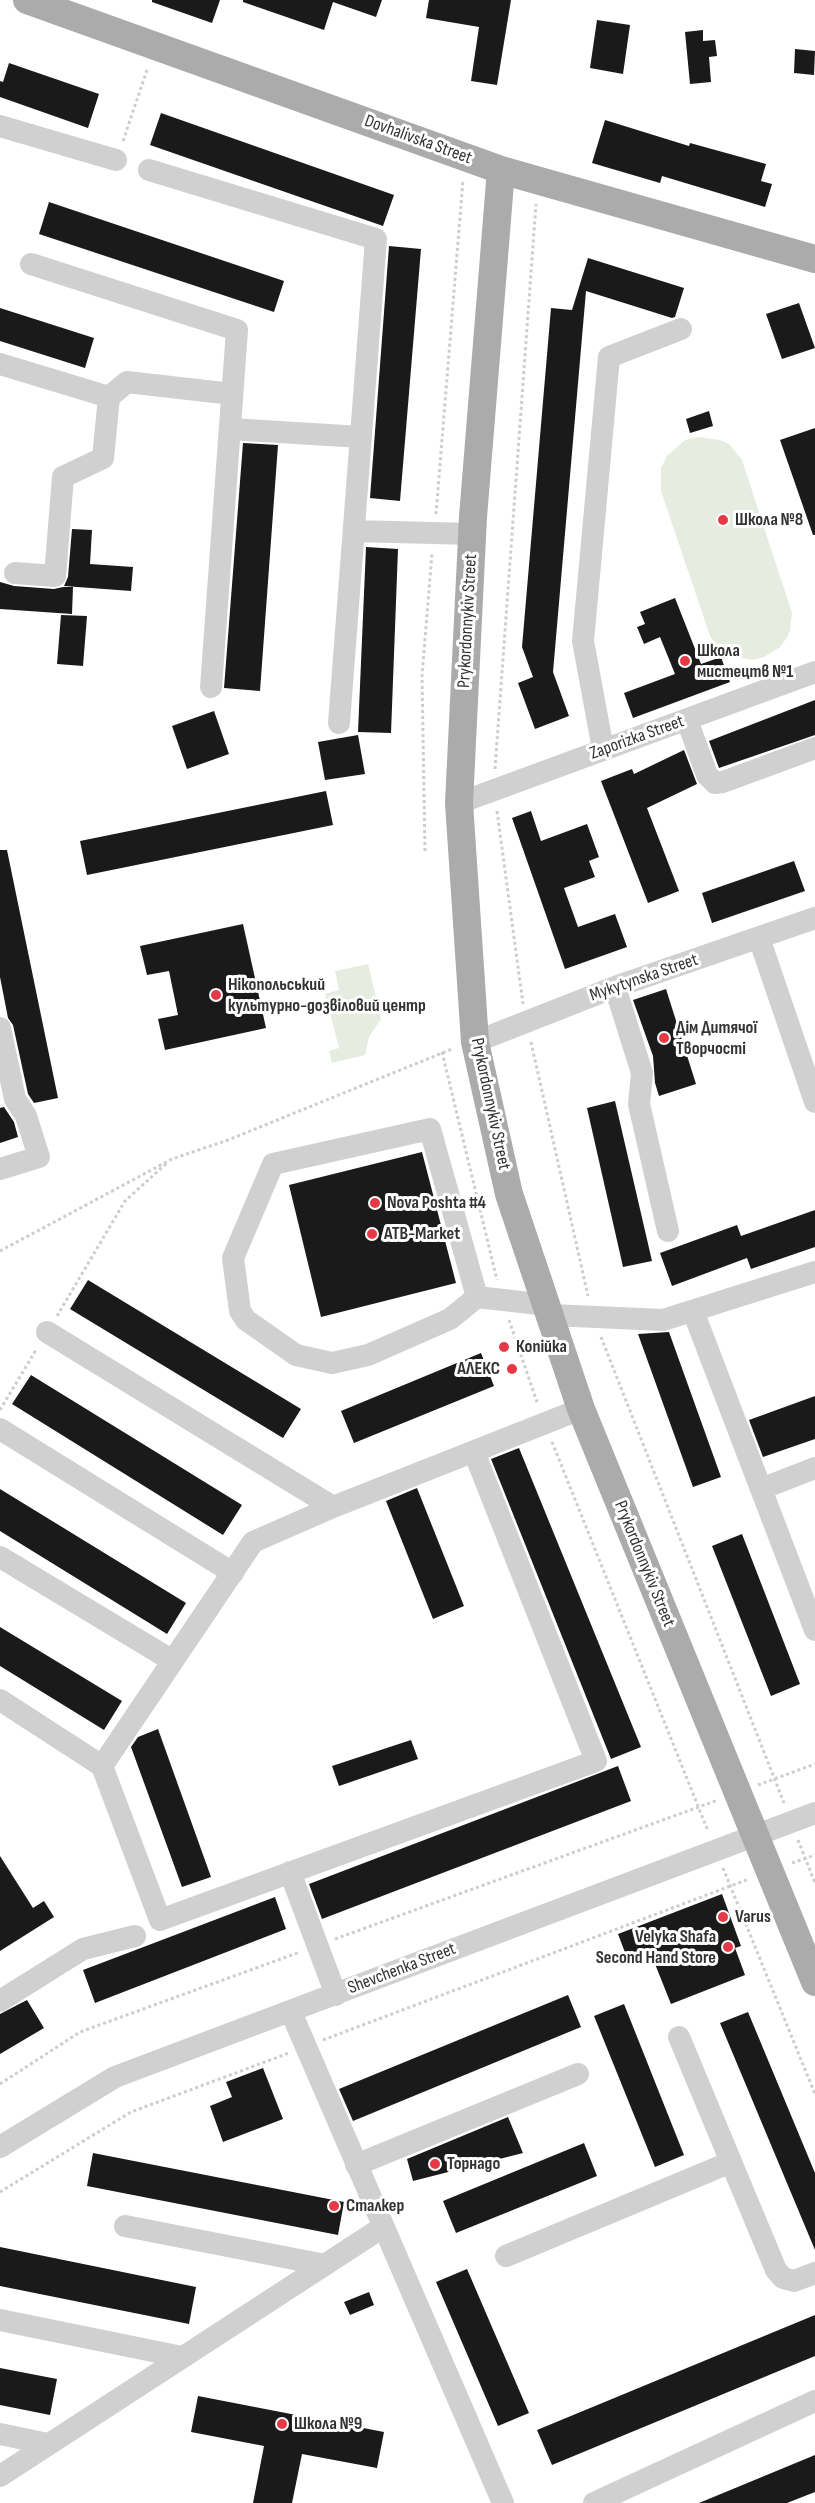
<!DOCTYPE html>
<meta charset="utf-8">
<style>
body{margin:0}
canvas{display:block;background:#fff}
</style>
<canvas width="815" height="2503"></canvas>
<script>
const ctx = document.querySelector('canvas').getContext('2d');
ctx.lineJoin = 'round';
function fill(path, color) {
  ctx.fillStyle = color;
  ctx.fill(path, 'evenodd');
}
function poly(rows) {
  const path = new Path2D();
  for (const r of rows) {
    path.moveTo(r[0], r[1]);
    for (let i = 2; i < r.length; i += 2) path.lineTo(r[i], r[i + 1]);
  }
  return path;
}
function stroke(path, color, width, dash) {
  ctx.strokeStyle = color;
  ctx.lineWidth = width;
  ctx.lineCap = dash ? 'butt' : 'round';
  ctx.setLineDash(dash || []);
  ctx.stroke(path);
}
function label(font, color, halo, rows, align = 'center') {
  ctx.font = font + ' "Sofia Sans Condensed",sans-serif';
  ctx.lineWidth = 6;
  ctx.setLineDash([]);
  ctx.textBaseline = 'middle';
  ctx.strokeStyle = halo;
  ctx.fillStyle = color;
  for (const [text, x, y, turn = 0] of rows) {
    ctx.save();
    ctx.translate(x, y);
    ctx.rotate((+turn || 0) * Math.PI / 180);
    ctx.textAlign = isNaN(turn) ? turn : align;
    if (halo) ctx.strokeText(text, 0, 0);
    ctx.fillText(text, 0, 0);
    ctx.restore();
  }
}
fill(poly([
 [698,437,720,440,729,444,742,460,792,613,790,631,786,639,780,647,764,657,752,660,731,656,716,645,710,636,661,491,661,468,667,456,685,440],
 [368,964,381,1019,369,1037,365,1055,332,1063,329,1051,339,1048,325,994,339,990,335,971]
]), '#e6ecdf');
fill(poly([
 [152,0,220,0,212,23,152,2],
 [243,0,382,0,376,17,333,2,324,30,243,2],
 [429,0,511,0,497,85,471,81,479,27,426,18],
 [597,20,630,25,623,74,590,68],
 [703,30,703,41,715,40,717,56,709,57,711,82,690,84,685,32],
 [795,49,815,51,814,75,794,73],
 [9,63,99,94,88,128,0,97,0,81,3,82],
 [161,113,394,195,383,226,150,145],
 [605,120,689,146,690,143,766,164,761,181,772,184,765,207,662,176,660,183,592,163],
 [49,202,284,281,274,312,39,234],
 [389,246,421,249,400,501,370,498],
 [588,258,684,288,675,317,672,318,586,291,553,672,569,716,535,729,518,683,533,677,522,647,551,308,572,310],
 [799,303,815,348,782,359,766,314],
 [0,308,94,338,85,368,0,341],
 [709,411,713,426,690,433,686,419],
 [815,428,815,535,813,535,780,440],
 [243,443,278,445,260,691,224,688],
 [72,529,92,530,90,564,133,567,131,591,64,586,68,577],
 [366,547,398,549,391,733,358,732],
 [0,582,14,586,54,589,63,587,73,587,72,614,0,609],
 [675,598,701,664,721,657,730,682,633,718,624,693,675,674,660,637,644,644,637,627,645,624,640,612],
 [61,615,87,616,83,666,57,664],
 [815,700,815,735,719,768,709,741],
 [214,711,229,754,187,769,172,726],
 [358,735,365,774,325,780,318,742],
 [684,750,697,784,647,808,679,891,648,903,601,781,632,769,634,774],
 [326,791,333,825,87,875,80,841],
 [531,811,541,841,587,824,599,857,589,861,595,877,564,888,578,927,615,914,627,947,565,969,512,818],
 [0,850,7,850,58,1098,34,1103,28,1094,13,1025,8,1018,0,977],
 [794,861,805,891,712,923,702,893],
 [243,924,266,1028,165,1050,158,1019,178,1015,169,971,147,975,140,946],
 [666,989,696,1084,659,1096,655,1083,653,1056,633,1000],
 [615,1101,652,1261,623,1267,587,1108],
 [4,1107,14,1122,18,1137,0,1143,0,1108],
 [422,1152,456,1283,321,1317,289,1185],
 [815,1210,815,1247,751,1269,747,1258,672,1286,660,1253,737,1225,741,1236],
 [88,1280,301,1409,283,1438,70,1309],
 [669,1332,721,1477,693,1487,638,1334],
 [481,1353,494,1386,354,1443,341,1411],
 [31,1375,242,1505,223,1535,12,1404],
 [815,1396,815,1439,763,1457,749,1420],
 [519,1448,641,1747,611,1759,491,1459],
 [417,1488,464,1606,433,1619,386,1501],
 [0,1489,186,1603,167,1634,0,1531],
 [742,1534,800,1684,771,1696,712,1546],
 [0,1627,122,1701,104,1730,0,1666],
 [158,1729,211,1877,182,1887,131,1747,138,1737],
 [411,1740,418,1759,339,1786,332,1766],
 [618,1766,631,1801,322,1919,309,1884],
 [0,1856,33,1908,44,1901,54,1917,0,1951],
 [722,1894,741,1946,735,1948,745,1975,671,2004,651,1954,629,1963,618,1934],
 [275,1897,286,1929,95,2003,83,1970],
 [568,1995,581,2027,353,2121,339,2089],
 [27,2000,44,2028,0,2054,0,2014],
 [624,2004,684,2155,655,2167,594,2016],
 [748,2012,815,2173,815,2250,720,2023],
 [263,2068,283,2119,223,2142,210,2106,232,2097,226,2082],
 [508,2117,523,2153,413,2181,407,2159],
 [584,2143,597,2176,456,2233,443,2201],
 [93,2153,344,2202,338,2235,87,2186],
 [0,2247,196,2287,189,2324,0,2286],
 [467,2269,529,2413,498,2426,436,2282],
 [369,2292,374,2305,350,2315,344,2302],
 [815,2315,815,2356,552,2465,537,2430],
 [0,2368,57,2379,50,2415,0,2405],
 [198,2396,384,2432,377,2468,302,2454,292,2503,253,2503,264,2446,191,2432],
 [815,2455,815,2492,787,2503,699,2503]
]), '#1a1a1a');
stroke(poly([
 [123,141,148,67],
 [436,514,463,180],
 [495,769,536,204],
 [497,811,523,1004],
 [425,851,422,676,432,553],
 [531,1042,588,1296],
 [442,1052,497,1280],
 [0,1251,172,1159,228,1140,452,1049],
 [57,1316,125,1201,168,1162],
 [509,1320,538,1405],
 [601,1337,784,1803],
 [0,1410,36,1350],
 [552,1442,708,1831],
 [758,1785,815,1764],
 [798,1840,815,1883],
 [792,1863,815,1855],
 [723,1868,815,2094],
 [335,1939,718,1800],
 [323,2040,749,1879],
 [0,2084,80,2032,300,1952],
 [0,2192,131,2112,289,2053]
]), '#cdcdcd', 3, [3, 3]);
stroke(poly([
 [0,126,116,160],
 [149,170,376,239,339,723],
 [31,264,237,330,211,687],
 [0,364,109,397],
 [230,429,361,437],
 [354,531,472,534],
 [15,573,55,576,63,477,103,458,109,397,127,382,232,394],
 [687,720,707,775,715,783,723,782,815,748],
 [603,749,583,641,609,357,681,329],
 [459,803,815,672],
 [759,938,815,1102],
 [615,987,642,1073,639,1104,668,1231],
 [0,1028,15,1099,26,1116,39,1157,0,1169],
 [475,1042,615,987,815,918],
 [477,1297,450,1319,368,1355,332,1363,296,1355,246,1320,240,1311,233,1258,273,1164,430,1129,477,1297,547,1305],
 [693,1311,815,1630],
 [551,1315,663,1320,815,1272],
 [47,1332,333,1507,581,1409],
 [0,1429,233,1573],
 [761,1489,815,1468],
 [0,1557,173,1661],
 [0,1700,102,1766,253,1542,333,1507],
 [102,1766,160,1920,596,1761,474,1452],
 [290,1872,336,1995],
 [0,2001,83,1949,135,1936],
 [291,2012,503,2503],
 [679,2037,776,2270,783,2278,794,2281,815,2273],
 [0,2147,115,2077,815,1813],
 [356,2165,578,2074],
 [125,2226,325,2265],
 [506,2256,731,2162],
 [0,2320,182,2357],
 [0,2434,48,2444],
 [0,2476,383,2227],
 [594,2503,815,2401]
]), '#d0d0d0', 22);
stroke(poly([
 [27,0,501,170,815,259],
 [501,170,473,517,459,803,475,1042,509,1194,581,1409,815,1982]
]), '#ababab', 28);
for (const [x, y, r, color] of [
 [723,520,6,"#e63946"],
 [685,661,6,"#e63946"],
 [216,995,6,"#e63946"],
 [664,1038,6,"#e63946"],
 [375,1203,6,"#e63946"],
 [372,1234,6,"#e63946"],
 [504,1347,6,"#e63946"],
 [512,1369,6,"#e63946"],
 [723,1917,6,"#e63946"],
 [728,1947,6,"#e63946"],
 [435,2164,6,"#e63946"],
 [334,2206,6,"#e63946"],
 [282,2424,6,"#e63946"]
]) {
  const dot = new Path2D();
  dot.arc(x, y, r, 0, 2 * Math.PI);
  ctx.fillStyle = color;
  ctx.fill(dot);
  stroke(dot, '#fff', 2);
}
label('18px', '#333', '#fff', [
 ["Dovhalivska Street",418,140,20],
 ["Prykordonnykiv Street",468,621,-87],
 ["Zaporizka Street",637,738,-20],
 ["Mykytynska Street",644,978,-19],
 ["Prykordonnykiv Street",490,1104,78],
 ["Prykordonnykiv Street",644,1564,68],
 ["Shevchenka Street",402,1969,-21]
]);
label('bold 18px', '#333', '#fff', [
 ["Школа №8",735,520],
 ["Школа",697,651],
 ["мистецтв №1",697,672],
 ["Нікопольський",228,985],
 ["культурно-дозвіловий центр",228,1006],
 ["Дім Дитячої",676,1028],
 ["Творчості",676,1049],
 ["Nova Poshta #4",387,1203],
 ["ATB-Market",384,1234],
 ["Копійка",516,1347],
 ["АЛЕКС",500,1369,"right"],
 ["Varus",735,1917],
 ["Velyka Shafa",716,1937,"right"],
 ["Second Hand Store",716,1958,"right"],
 ["Торнадо",447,2164],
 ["Сталкер",346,2206],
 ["Школа №9",294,2424]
], 'left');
</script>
